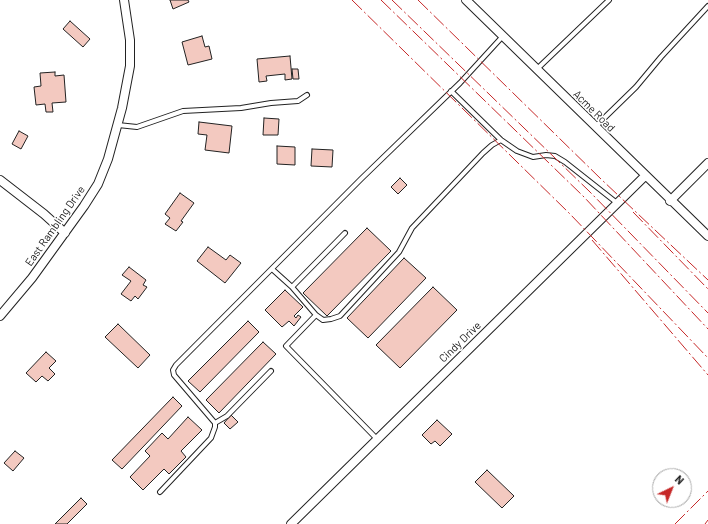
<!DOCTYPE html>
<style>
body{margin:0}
#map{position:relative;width:708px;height:524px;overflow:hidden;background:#fff;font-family:Barlow,sans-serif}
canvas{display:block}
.north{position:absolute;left:652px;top:468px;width:40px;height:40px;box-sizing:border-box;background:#fff;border:1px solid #a7a7a7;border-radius:50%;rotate:43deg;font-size:11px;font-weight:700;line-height:16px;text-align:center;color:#222}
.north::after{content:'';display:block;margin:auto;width:14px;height:18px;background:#c62828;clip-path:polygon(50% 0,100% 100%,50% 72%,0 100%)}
</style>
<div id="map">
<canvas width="708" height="524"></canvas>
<div class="north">N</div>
</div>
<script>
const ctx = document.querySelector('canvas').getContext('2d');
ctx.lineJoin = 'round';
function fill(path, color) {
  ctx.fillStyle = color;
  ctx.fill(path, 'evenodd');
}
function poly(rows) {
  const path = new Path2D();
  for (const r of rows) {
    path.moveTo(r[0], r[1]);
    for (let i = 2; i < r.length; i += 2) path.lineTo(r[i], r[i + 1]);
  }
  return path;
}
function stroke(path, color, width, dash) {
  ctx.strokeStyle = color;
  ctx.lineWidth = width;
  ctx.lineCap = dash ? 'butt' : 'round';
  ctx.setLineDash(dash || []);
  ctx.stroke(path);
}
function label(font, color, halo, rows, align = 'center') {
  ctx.font = font + ' Barlow,sans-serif';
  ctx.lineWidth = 3;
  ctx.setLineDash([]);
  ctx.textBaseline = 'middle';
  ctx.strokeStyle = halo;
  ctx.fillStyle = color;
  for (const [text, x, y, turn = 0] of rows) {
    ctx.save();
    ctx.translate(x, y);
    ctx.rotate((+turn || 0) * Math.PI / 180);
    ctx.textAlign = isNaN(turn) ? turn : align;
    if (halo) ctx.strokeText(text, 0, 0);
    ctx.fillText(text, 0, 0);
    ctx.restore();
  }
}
const building = poly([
 [170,0,188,0,189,2,173,9,170,0],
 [70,21,90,39,83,47,63,29,70,21],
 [202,36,205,47,209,46,212,59,188,65,182,42,202,36],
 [290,56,292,79,285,80,285,74,266,76,267,81,259,82,257,59,290,56],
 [292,69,298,69,299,79,293,79,292,69],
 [55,72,55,76,64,75,66,102,52,103,53,112,46,112,45,104,36,105,34,87,41,86,40,73,55,72],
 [264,118,279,119,278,135,263,135,264,118],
 [199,122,232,126,229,153,205,150,207,135,198,134,199,122],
 [19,131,28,136,21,149,12,144,19,131],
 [277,146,295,147,295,165,277,164,277,146],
 [312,149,333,150,332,167,311,166,312,149],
 [400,178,407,185,398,194,391,187,400,178],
 [180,193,194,203,181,221,183,222,176,231,165,224,170,218,165,214,180,193],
 [367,228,391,251,327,316,303,293,367,228],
 [208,247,226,260,230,255,241,263,225,283,197,261,208,247],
 [404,258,426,278,368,338,347,318,404,258],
 [129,267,146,280,143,285,147,287,138,299,135,296,131,301,121,294,131,281,122,275,129,267],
 [433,287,457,310,400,368,376,345,433,287],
 [285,290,303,307,294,316,296,318,298,315,301,317,294,326,289,321,282,327,265,310,285,290],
 [248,321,259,332,200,392,188,381,248,321],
 [118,324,150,355,138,368,105,337,118,324],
 [263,342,276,354,219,413,206,400,263,342],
 [46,352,56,361,49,368,55,374,48,381,42,376,36,382,26,373,46,352],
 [173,397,182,406,122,469,112,460,173,397],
 [231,415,238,422,230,429,224,423,231,415],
 [188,417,202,430,181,451,186,457,169,474,164,469,143,490,130,477,150,456,145,451,162,433,168,439,188,417],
 [437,420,452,434,440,446,435,441,431,444,422,435,437,420],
 [15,451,24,458,13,471,4,463,15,451],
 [487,470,514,496,502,508,475,482,487,470],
 [81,498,87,504,67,524,55,524,81,498]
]);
fill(building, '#f3c9c0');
stroke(building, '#222', 1);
const service = poly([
 [537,69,609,0],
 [451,91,501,140,517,151,533,157,546,155,555,156,565,162,617,203],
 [118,125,137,127,183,111,241,108,271,103,298,101,307,95],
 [595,127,636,87,661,57,708,6],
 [345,233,292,287,316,315,286,346,377,439],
 [272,269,292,287],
 [316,315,323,320,331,319,340,316,399,252,412,228,483,153,492,145,501,140],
 [215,423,227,416,271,371],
 [160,492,211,438,215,427,215,423,174,375,173,370,176,365,361,179,460,83,503,36]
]);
const minor = poly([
 [466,0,708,236],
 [0,180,44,214,65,233],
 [670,201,708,163],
 [0,316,32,278,84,206,98,184,108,159,122,108,130,66,130,40,124,0],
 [291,524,645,176]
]);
stroke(service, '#222', 6);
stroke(minor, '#222', 10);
stroke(service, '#fff', 4);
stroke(minor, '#fff', 8);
stroke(poly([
 [352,0,570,214,708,358],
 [381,0,584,197,708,329],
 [392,0,589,191,708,313],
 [418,0,602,180,708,280],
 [633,212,708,289],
 [592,240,708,375],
 [675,524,708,491],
 [705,524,708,520]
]), '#c62828', 1, [14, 3, 2, 3]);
label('11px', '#222', '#fff', [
 ["Acme Road",594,111,45],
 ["East Rambling Drive",55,226,-55],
 ["Cindy Drive",460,342,-44]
]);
</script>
